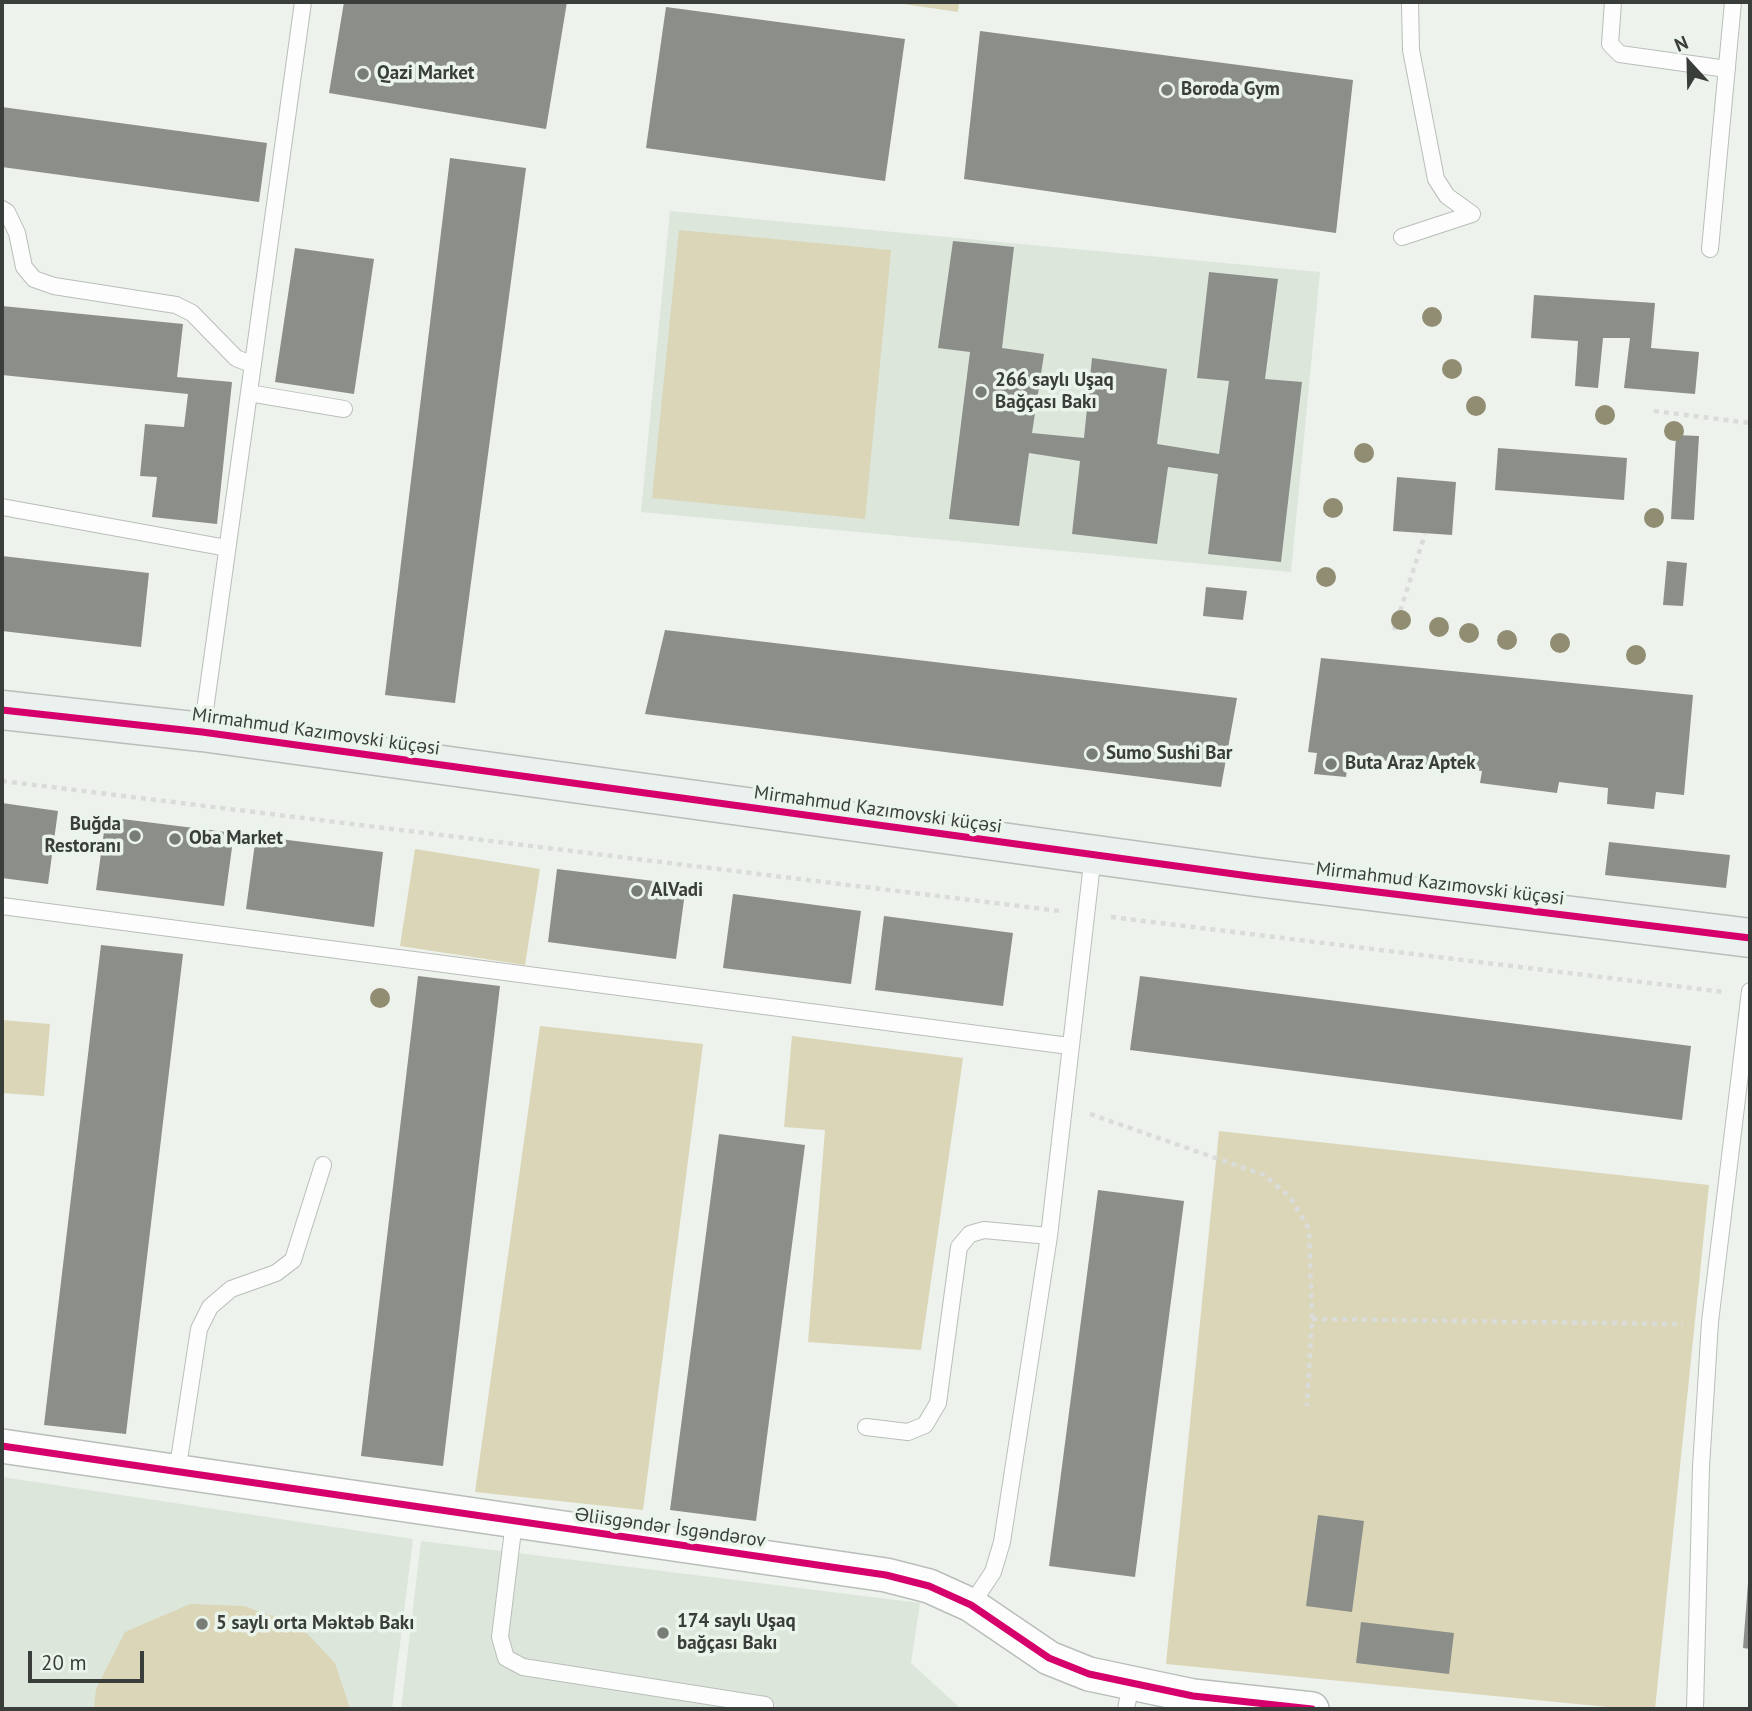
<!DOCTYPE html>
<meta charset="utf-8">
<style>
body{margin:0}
#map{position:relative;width:1752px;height:1711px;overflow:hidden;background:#edf2ec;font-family:"PT Sans",sans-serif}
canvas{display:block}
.frame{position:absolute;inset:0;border:4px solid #3a3e3a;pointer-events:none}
.north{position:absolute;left:1654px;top:28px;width:70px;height:70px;-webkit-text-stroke:5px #ebf4ea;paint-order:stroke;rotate:338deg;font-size:19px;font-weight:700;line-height:28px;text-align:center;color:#3a3e3a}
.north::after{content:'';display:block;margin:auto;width:24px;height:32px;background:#3a3e3a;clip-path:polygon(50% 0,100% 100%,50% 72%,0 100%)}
.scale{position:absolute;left:28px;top:1651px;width:116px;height:32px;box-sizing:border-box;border:4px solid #3a3e3a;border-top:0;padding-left:9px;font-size:21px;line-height:24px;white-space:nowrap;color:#3a3e3a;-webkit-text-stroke:5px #ebf4ea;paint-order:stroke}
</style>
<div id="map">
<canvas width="1752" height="1711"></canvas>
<div class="frame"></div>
<div class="north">N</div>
<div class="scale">20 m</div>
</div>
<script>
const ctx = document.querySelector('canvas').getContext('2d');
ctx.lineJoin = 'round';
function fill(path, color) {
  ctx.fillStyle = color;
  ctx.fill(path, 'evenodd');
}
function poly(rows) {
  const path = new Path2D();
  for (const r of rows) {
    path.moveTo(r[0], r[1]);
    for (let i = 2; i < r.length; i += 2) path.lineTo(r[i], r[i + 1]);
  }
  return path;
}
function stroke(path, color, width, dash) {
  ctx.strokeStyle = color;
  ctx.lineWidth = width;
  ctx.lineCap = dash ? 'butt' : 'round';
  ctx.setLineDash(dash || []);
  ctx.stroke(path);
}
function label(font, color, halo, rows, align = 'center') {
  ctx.font = font + ' "PT Sans",sans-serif';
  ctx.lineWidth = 7;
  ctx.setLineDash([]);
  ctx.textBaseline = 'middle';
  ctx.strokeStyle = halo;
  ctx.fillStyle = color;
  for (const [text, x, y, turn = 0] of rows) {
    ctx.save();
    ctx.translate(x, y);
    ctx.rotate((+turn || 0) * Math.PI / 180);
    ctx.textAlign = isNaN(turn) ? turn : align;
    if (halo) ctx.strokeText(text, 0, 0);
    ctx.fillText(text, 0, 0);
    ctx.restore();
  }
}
fill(poly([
 [670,211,1320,272,1291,572,641,512],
 [2,1477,413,1539,392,1709,2,1709],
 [421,1541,920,1603,911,1663,961,1709,401,1709]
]), '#dce6db');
fill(poly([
 [890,2,959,2,958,12],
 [679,230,891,250,865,519,652,498],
 [415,849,540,869,525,965,400,946],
 [2,1020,50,1024,44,1096,2,1093],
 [540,1026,703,1044,643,1510,475,1492],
 [792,1036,963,1058,921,1350,808,1342,825,1130,784,1127],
 [1219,1131,1709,1185,1655,1709,1628,1709,1166,1664],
 [190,1604,244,1606,300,1626,335,1663,350,1709,94,1709,96,1689,125,1632]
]), '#dbd6b7');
fill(poly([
 [344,2,567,2,546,129,329,93],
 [666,7,905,39,885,181,646,148],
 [980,31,1353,80,1336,233,964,179],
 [2,107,267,143,259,202,2,167],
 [450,158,526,168,455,703,385,695],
 [953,241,1014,247,1002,348,1044,354,1032,433,1084,438,1092,358,1167,369,1157,444,1219,454,1229,381,1197,378,1209,272,1278,279,1265,379,1302,382,1281,562,1208,554,1218,474,1168,467,1157,544,1072,534,1080,461,1029,453,1019,526,949,519,970,352,938,348],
 [295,248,374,259,354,394,275,382],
 [1534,295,1655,303,1651,348,1699,352,1695,394,1624,388,1630,338,1603,338,1598,388,1575,386,1578,341,1531,338],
 [2,306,183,324,177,377,232,382,217,524,152,517,157,477,140,476,145,424,184,427,188,394,2,375],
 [1676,435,1699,436,1694,520,1671,519],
 [1498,448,1627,458,1624,500,1495,490],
 [1397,477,1456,482,1452,535,1393,531],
 [2,556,149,573,141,647,2,631],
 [1667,561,1687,563,1683,606,1663,605],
 [1206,587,1247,591,1243,620,1203,616],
 [665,630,1237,698,1221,787,645,714],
 [1321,658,1693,695,1684,795,1656,792,1654,809,1607,804,1608,788,1559,782,1557,793,1480,783,1482,771,1349,757,1346,777,1314,774,1317,753,1308,752],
 [2,803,58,811,48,884,2,878],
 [106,817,234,833,224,906,96,890],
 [256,836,383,852,374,927,246,909],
 [1609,842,1730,855,1726,888,1605,875],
 [557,869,686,885,676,959,548,942],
 [733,894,861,911,851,984,723,968],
 [884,916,1013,933,1003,1006,875,990],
 [101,945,183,954,126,1434,44,1425],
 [418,976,500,986,443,1466,361,1456],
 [1140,976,1691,1046,1682,1120,1130,1050],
 [719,1134,805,1145,756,1521,670,1510],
 [1098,1190,1184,1201,1135,1577,1049,1566],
 [1318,1515,1364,1521,1352,1612,1306,1606],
 [1748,1583,1750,1583,1750,1649,1743,1648],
 [1361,1622,1454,1633,1449,1674,1356,1663]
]), '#8b8e89');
const lane = poly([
 [1410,2,1411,50,1436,179,1447,196,1472,214],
 [1613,2,1610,44,1620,54,1727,69],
 [2,209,7,212,17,233,24,267,34,279,54,286,176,305,192,313,236,358,253,365],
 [1402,237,1472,214],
 [1710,249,1733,2],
 [249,393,344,409],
 [2,507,227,548],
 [202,732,303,2],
 [2,906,1069,1046],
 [866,1427,908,1432,925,1425,938,1403,959,1247,970,1234,984,1230,1049,1236],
 [177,1473,199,1329,210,1307,231,1289,276,1273,293,1260,323,1165],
 [514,1522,500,1637,506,1658,523,1667,765,1705],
 [971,1605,993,1572,1002,1542,1049,1236,1093,855],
 [1126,1709,1131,1684],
 [1695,1709,1701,1467,1710,1322,1750,991]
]);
const street = poly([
 [2,1446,886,1575,929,1586,971,1605,1049,1658,1089,1674,1193,1696,1312,1709]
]);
const secondary = poly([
 [2,710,202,732,1256,877,1750,938]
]);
stroke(lane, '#babeba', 18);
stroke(street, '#babeba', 36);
stroke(secondary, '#babeba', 41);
stroke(poly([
 [1654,411,1750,423],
 [1394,630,1425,534],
 [2,781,1060,911],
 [1748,805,1750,805],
 [1111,917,1724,992],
 [1090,1114,1264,1175,1290,1197,1309,1229,1312,1319,1307,1406],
 [1312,1319,1683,1324]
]), '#dadcd9', 4.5, [5, 5]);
stroke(lane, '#fcfdfc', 16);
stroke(street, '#fcfdfc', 33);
stroke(secondary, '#eaf1ef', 38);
stroke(poly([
 [2,710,202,732,1256,877,1750,938],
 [2,1446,886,1575,929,1586,971,1605,1049,1658,1089,1674,1193,1696,1312,1709]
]), '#d6006c', 7);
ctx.fillStyle = '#918d72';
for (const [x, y] of [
 [1432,317],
 [1452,369],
 [1476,406],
 [1605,415],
 [1674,431],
 [1364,453],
 [1333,508],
 [1654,518],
 [1326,577],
 [1401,620],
 [1439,627],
 [1469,633],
 [1507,640],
 [1560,643],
 [1636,655],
 [380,998]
]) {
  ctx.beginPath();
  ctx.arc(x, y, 10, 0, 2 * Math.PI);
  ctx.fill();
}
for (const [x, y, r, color] of [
 [363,74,7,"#797d78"],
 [1167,90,7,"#797d78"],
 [981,392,7,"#797d78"],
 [1092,754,7,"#797d78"],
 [1331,764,7,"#797d78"],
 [135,836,7,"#797d78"],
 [175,839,7,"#797d78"],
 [637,891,7,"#797d78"],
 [202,1624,7,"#797d78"],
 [663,1633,7,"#797d78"]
]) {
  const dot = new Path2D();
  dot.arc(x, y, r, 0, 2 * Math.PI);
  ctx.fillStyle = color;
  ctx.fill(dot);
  stroke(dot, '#ebf4ea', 2.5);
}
label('bold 19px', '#3a3e3a', '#ebf4ea', [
 ["Qazi Market",377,74],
 ["Boroda Gym",1181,90],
 ["266 saylı Uşaq",995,381],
 ["Bağçası Bakı",995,403],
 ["Sumo Sushi Bar",1106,754],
 ["Buta Araz Aptek",1345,764],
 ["Buğda",121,825,"right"],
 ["Restoranı",121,847,"right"],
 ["Oba Market",189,839],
 ["AlVadi",651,891],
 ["174 saylı Uşaq",677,1622],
 ["bağçası Bakı",677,1644],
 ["5 saylı orta Məktəb Bakı",216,1624]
], 'left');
label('19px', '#3a3e3a', '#ebf4ea', [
 ["Mirmahmud Kazımovski küçəsi",316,732,8],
 ["Mirmahmud Kazımovski küçəsi",878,810,8],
 ["Mirmahmud Kazımovski küçəsi",1440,884,7],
 ["Əliisgəndər İsgəndərov",670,1528,8]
]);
</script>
